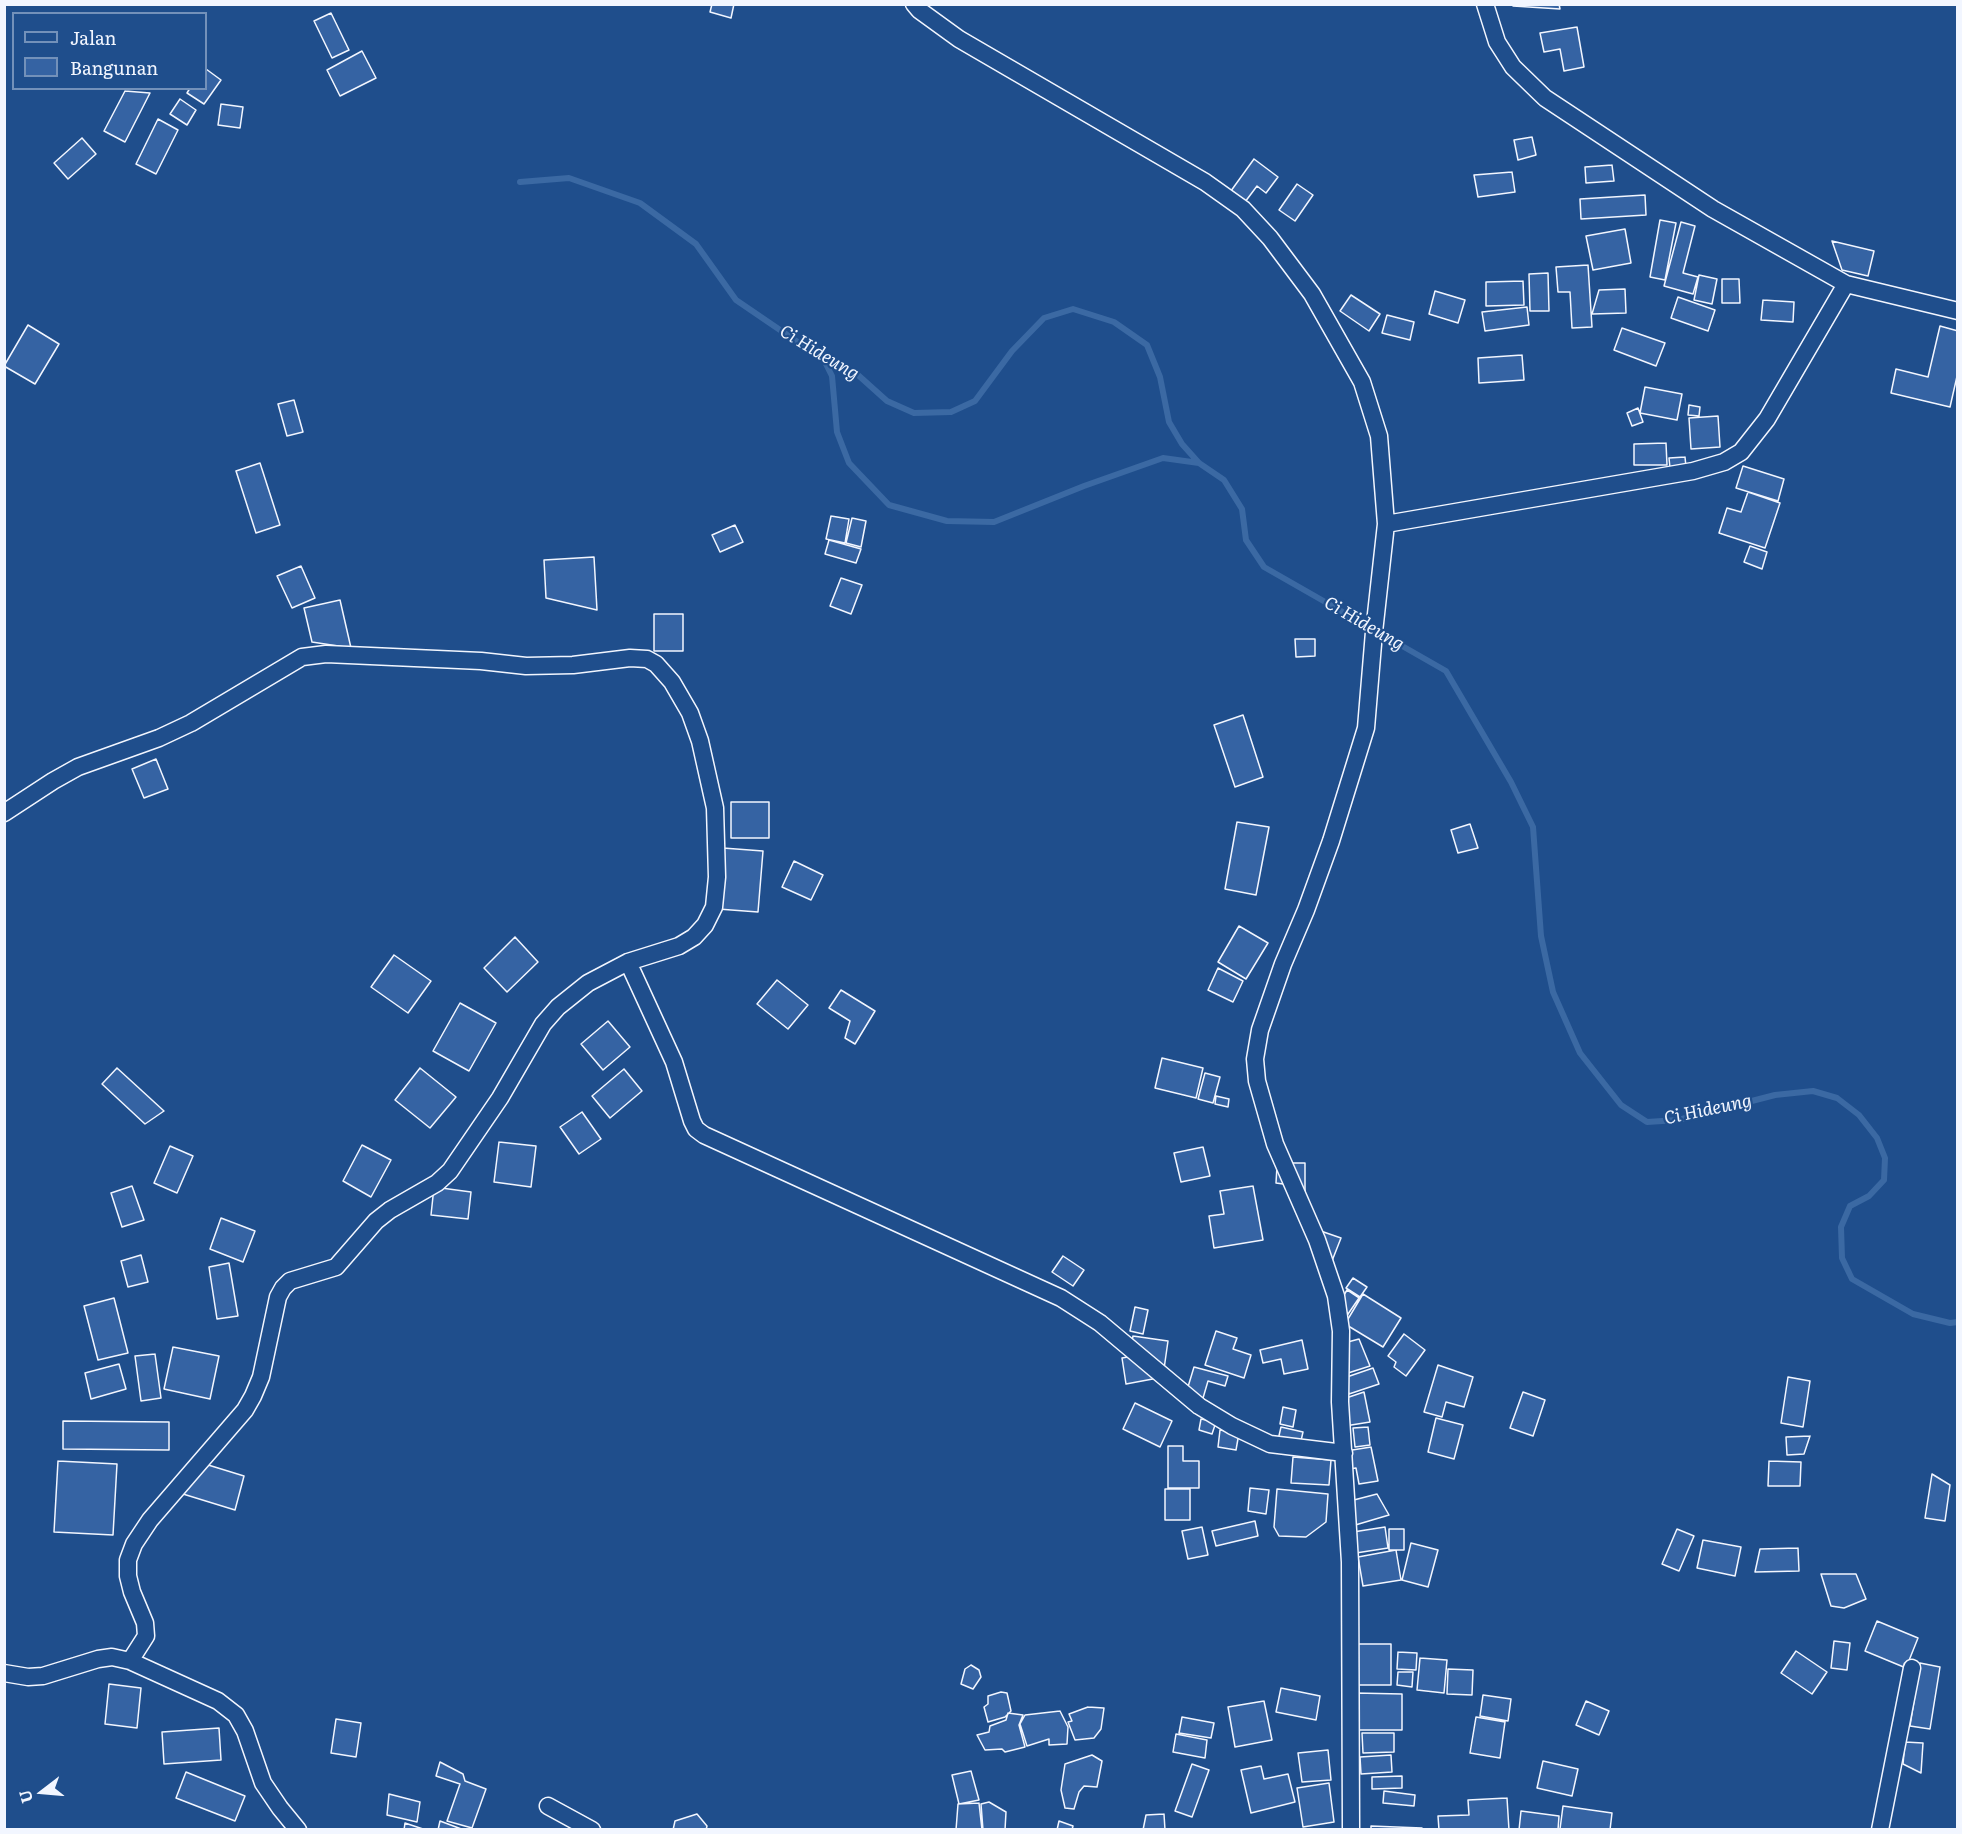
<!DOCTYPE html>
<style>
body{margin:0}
#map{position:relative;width:1962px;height:1834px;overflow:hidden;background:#1f4e8c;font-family:Literata,serif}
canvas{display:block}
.frame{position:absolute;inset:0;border:6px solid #f2f6ff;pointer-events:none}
.legend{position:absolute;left:12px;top:12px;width:195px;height:78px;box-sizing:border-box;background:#1f4e8c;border:2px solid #7391ba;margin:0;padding:8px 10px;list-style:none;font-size:18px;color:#f2f6ff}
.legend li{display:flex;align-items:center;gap:12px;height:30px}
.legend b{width:30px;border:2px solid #7391ba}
.north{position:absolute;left:12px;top:1762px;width:60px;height:60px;-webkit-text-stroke:4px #1f4e8c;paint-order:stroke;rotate:254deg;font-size:16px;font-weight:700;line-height:24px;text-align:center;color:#f2f6ff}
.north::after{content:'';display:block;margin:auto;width:21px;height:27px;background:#f2f6ff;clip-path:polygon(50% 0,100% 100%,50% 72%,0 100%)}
</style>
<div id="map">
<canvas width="1962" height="1834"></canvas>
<div class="frame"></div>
<ul class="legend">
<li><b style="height:8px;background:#1f4e8c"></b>Jalan</li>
<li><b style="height:16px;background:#3563a3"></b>Bangunan</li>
</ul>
<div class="north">U</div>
</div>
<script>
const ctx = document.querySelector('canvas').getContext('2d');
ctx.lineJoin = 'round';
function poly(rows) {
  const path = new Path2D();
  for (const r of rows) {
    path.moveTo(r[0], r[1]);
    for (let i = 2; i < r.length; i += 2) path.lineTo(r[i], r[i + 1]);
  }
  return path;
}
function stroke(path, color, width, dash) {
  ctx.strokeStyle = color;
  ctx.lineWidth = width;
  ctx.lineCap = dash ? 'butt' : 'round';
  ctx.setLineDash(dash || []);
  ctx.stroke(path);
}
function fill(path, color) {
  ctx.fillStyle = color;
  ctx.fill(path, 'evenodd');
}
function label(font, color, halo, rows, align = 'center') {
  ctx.font = font + ' Literata,serif';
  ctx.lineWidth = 4.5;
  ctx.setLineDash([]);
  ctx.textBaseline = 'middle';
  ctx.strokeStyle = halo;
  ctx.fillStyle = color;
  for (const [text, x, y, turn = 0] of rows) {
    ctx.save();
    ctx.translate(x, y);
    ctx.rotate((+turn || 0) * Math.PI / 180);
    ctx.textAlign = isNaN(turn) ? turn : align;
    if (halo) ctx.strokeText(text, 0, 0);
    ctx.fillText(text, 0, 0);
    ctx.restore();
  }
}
stroke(poly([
 [520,182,569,178,640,203,696,244,736,300,824,360,858,375,887,401,914,413,951,412,975,401,1012,351,1044,318,1073,309,1114,322,1147,345,1160,377,1169,422,1182,444,1199,463,1224,480,1242,509,1246,540,1264,567,1446,671,1511,782,1533,827,1541,936,1553,992,1580,1053,1621,1105,1647,1122,1678,1120,1775,1095,1813,1091,1837,1098,1859,1115,1877,1138,1885,1158,1884,1180,1869,1196,1850,1206,1841,1227,1842,1258,1852,1279,1913,1314,1950,1323,1958,1322],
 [824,360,832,376,837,432,849,463,889,505,947,521,994,522,1084,486,1163,458,1199,463]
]), '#3b69a3', 6);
const building = poly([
 [712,4,734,4,731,18,710,12,712,4],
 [1513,4,1559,4,1560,9,1513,6,1513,4],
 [331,13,349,50,332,58,314,21,331,13],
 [1577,27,1584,67,1564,71,1560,49,1544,52,1540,33,1577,27],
 [362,51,376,78,340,96,327,70,362,51],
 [206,69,221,80,204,104,187,93,190,88,206,88,206,69],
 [125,91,150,93,125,142,104,131,125,91],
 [180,99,196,110,187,125,170,114,180,99],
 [221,104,243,107,240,128,218,125,221,104],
 [158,119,178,130,156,174,136,164,158,119],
 [1532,137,1536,155,1518,160,1514,140,1532,137],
 [82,138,96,154,68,179,54,163,82,138],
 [1254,159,1278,177,1266,193,1257,186,1242,206,1228,195,1254,159],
 [1612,165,1614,181,1586,183,1585,167,1612,165],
 [1512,172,1515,192,1478,197,1474,175,1512,172],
 [1297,184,1313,195,1295,221,1279,210,1297,184],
 [1645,195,1646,215,1581,219,1580,199,1645,195],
 [1660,220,1676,223,1665,280,1650,277,1660,220],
 [1681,222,1695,226,1683,273,1698,277,1693,294,1664,286,1681,222],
 [1625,229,1631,263,1593,270,1586,236,1625,229],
 [1832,241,1874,251,1868,276,1842,270,1832,241],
 [1588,265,1592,327,1572,328,1570,292,1558,292,1556,267,1588,265],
 [1548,273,1549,311,1530,311,1529,274,1548,273],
 [1699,275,1717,279,1712,304,1694,300,1699,275],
 [1722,279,1739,279,1740,303,1722,303,1722,279],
 [1523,281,1524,305,1486,306,1486,282,1523,281],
 [1625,289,1626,313,1592,314,1599,290,1625,289],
 [1435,291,1465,300,1458,323,1429,314,1435,291],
 [1351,295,1380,314,1369,331,1340,311,1351,295],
 [1678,297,1715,310,1708,331,1671,318,1678,297],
 [1763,300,1794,302,1793,322,1761,320,1763,300],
 [1527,307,1529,325,1485,331,1482,312,1527,307],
 [1387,315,1414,322,1410,340,1382,333,1387,315],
 [28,325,59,344,35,384,4,366,28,325],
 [1940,326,1958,331,1958,372,1950,407,1891,393,1896,369,1928,377,1940,326],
 [1622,328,1665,343,1656,366,1614,350,1622,328],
 [1522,355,1524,380,1479,383,1478,358,1522,355],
 [1645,387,1682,394,1677,420,1640,413,1645,387],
 [294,400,303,432,287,436,278,404,294,400],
 [1689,405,1700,407,1699,416,1688,415,1689,405],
 [1638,408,1643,422,1632,426,1627,413,1638,408],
 [1718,416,1720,447,1691,449,1689,418,1718,416],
 [1666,443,1667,465,1634,465,1634,444,1666,443],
 [1685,457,1686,467,1670,468,1669,458,1685,457],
 [260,463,280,525,256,533,236,471,260,463],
 [1743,466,1784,479,1778,501,1736,488,1743,466],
 [1748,492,1780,503,1765,548,1719,533,1727,508,1741,512,1748,492],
 [831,516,849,519,845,543,826,539,831,516],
 [852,518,866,521,861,547,846,543,852,518],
 [735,525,743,542,720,552,712,535,735,525],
 [829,540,861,549,856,563,825,554,829,540],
 [1750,546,1767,552,1762,569,1744,562,1750,546],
 [594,557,597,610,546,598,544,560,594,557],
 [301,566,315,598,292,608,277,576,301,566],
 [841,578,862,585,851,614,830,606,841,578],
 [340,600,351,648,312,642,304,608,340,600],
 [654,614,683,614,683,651,654,651,654,614],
 [1295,639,1315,639,1315,656,1296,657,1295,639],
 [1243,715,1263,777,1235,787,1214,725,1243,715],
 [156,759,168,789,144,798,132,769,156,759],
 [731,802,769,802,769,838,731,838,731,802],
 [1237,822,1269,827,1256,895,1225,889,1237,822],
 [1470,824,1478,848,1458,853,1451,830,1470,824],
 [723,848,763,851,758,912,718,909,723,848],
 [794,861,823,875,811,900,782,887,794,861],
 [1239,926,1268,943,1246,979,1218,962,1239,926],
 [515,937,538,962,507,992,484,968,515,937],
 [394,955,431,981,408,1013,371,987,394,955],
 [1218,968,1243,981,1233,1002,1208,990,1218,968],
 [777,980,808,1005,788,1029,757,1004,777,980],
 [841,990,875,1011,855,1044,845,1038,850,1021,829,1008,841,990],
 [460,1003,496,1023,469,1071,433,1051,460,1003],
 [608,1021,630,1047,603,1070,581,1044,608,1021],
 [1162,1058,1203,1068,1196,1098,1155,1088,1162,1058],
 [117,1068,164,1111,145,1124,102,1084,117,1068],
 [420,1068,456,1097,430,1128,395,1100,420,1068],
 [624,1069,642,1091,610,1118,592,1096,624,1069],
 [1205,1073,1220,1077,1213,1103,1198,1099,1205,1073],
 [1216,1096,1229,1099,1228,1107,1215,1104,1216,1096],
 [582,1112,601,1139,579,1154,560,1127,582,1112],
 [499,1142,536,1146,531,1187,494,1182,499,1142],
 [362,1145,391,1160,371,1197,343,1181,362,1145],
 [170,1146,193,1156,177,1193,154,1183,170,1146],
 [1203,1147,1210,1176,1181,1182,1174,1153,1203,1147],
 [1288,1163,1305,1163,1305,1193,1288,1163],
 [1277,1166,1290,1185,1276,1183,1277,1166],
 [132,1186,144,1220,122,1227,111,1193,132,1186],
 [1253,1186,1263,1240,1214,1248,1209,1216,1224,1214,1220,1191,1253,1186],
 [434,1187,471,1192,468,1219,431,1215,434,1187],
 [221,1218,255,1231,243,1262,210,1249,221,1218],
 [1315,1229,1341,1238,1330,1266,1315,1229],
 [141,1255,148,1282,128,1287,121,1261,141,1255],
 [1063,1256,1084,1270,1073,1286,1052,1272,1063,1256],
 [229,1263,238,1316,217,1319,209,1267,229,1263],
 [1353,1278,1367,1287,1360,1297,1346,1288,1353,1278],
 [1347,1290,1359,1298,1346,1317,1341,1300,1347,1290],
 [1363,1294,1401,1318,1383,1347,1345,1324,1363,1294],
 [114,1298,128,1353,98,1360,84,1306,114,1298],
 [1135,1307,1148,1310,1143,1334,1130,1331,1135,1307],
 [1216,1331,1237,1338,1233,1349,1251,1355,1244,1378,1205,1365,1216,1331],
 [1404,1334,1425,1350,1406,1376,1394,1367,1396,1362,1388,1356,1404,1334],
 [1133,1336,1168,1341,1164,1369,1131,1346,1133,1336],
 [1359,1339,1370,1366,1345,1374,1344,1343,1359,1339],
 [1302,1340,1308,1369,1284,1374,1281,1359,1263,1363,1260,1350,1302,1340],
 [173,1347,219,1356,210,1399,164,1389,173,1347],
 [155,1354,161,1398,141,1401,135,1356,155,1354],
 [1133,1356,1158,1378,1126,1384,1122,1358,1133,1356],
 [119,1364,126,1389,91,1399,85,1373,119,1364],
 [1438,1365,1473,1377,1464,1407,1446,1402,1442,1417,1424,1412,1438,1365],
 [1194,1367,1228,1376,1225,1386,1208,1381,1201,1405,1184,1400,1194,1367],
 [1373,1368,1379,1384,1349,1394,1344,1378,1373,1368],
 [1788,1377,1810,1381,1803,1427,1781,1423,1788,1377],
 [1364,1392,1370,1422,1345,1426,1343,1399,1364,1392],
 [1523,1392,1545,1400,1533,1436,1510,1428,1523,1392],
 [1135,1403,1172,1421,1160,1447,1123,1429,1135,1403],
 [1283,1407,1296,1410,1293,1427,1280,1424,1283,1407],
 [1436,1418,1463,1425,1454,1459,1428,1452,1436,1418],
 [1201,1419,1216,1422,1212,1434,1199,1430,1201,1419],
 [63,1421,169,1422,169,1450,63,1449,63,1421],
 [1281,1427,1303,1432,1300,1445,1278,1440,1281,1427],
 [1368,1427,1370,1445,1355,1447,1353,1428,1368,1427],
 [1220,1430,1239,1433,1236,1450,1218,1447,1220,1430],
 [1810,1436,1804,1454,1787,1455,1786,1437,1810,1436],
 [1168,1446,1183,1446,1183,1461,1199,1461,1199,1488,1168,1488,1168,1446],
 [1371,1447,1378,1481,1359,1484,1356,1468,1349,1469,1346,1451,1371,1447],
 [1293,1457,1331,1460,1329,1485,1291,1483,1293,1457],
 [58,1461,117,1464,113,1535,54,1532,58,1461],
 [1769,1461,1801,1462,1800,1486,1768,1486,1769,1461],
 [205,1464,244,1476,235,1510,183,1494,205,1464],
 [1932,1474,1950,1485,1945,1521,1925,1518,1932,1474],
 [1250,1488,1269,1490,1266,1514,1248,1511,1250,1488],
 [1165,1489,1190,1489,1190,1520,1165,1520,1165,1489],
 [1277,1489,1328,1494,1326,1522,1306,1537,1279,1536,1274,1527,1277,1489],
 [1377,1494,1389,1515,1352,1526,1350,1501,1377,1494],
 [1255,1521,1258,1536,1216,1546,1212,1531,1255,1521],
 [1202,1527,1208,1555,1188,1559,1182,1531,1202,1527],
 [1385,1527,1388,1548,1356,1553,1353,1532,1385,1527],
 [1389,1529,1404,1529,1404,1550,1389,1550,1389,1529],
 [1677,1529,1694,1536,1679,1571,1662,1564,1677,1529],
 [1703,1540,1741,1547,1735,1576,1697,1568,1703,1540],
 [1411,1543,1438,1550,1428,1587,1402,1580,1411,1543],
 [1798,1548,1799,1571,1755,1572,1760,1549,1798,1548],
 [1396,1550,1401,1580,1363,1586,1358,1557,1396,1550],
 [1821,1574,1856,1574,1866,1599,1844,1608,1831,1606,1821,1574],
 [1877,1621,1918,1638,1906,1668,1865,1651,1877,1621],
 [1834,1641,1850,1643,1847,1670,1831,1668,1834,1641],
 [1356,1644,1391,1644,1391,1685,1356,1685,1356,1644],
 [1796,1651,1827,1672,1812,1694,1781,1673,1796,1651],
 [1398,1652,1417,1653,1416,1670,1397,1669,1398,1652],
 [1420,1658,1447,1660,1444,1693,1417,1690,1420,1658],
 [1920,1663,1940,1667,1930,1729,1910,1726,1920,1663],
 [971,1665,979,1670,981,1677,973,1689,961,1684,965,1669,971,1665],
 [1448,1669,1473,1670,1472,1695,1447,1694,1448,1669],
 [1398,1672,1413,1672,1412,1687,1397,1685,1398,1672],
 [109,1684,141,1688,137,1728,105,1724,109,1684],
 [1281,1688,1320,1696,1316,1720,1276,1712,1281,1688],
 [1001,1692,1007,1693,1011,1711,1005,1717,988,1722,984,1707,988,1704,988,1696,1001,1692],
 [1355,1693,1402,1694,1402,1730,1355,1730,1355,1693],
 [1483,1695,1511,1699,1508,1721,1480,1716,1483,1695],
 [1264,1701,1272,1740,1235,1747,1228,1707,1264,1701],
 [1586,1701,1609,1711,1599,1735,1576,1725,1586,1701],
 [1088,1707,1104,1708,1101,1729,1094,1738,1075,1740,1068,1722,1072,1721,1069,1714,1088,1707],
 [1060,1711,1068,1727,1067,1744,1049,1745,1049,1739,1027,1746,1020,1724,1025,1715,1060,1711],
 [1008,1713,1023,1715,1019,1725,1025,1747,1005,1752,1002,1749,985,1750,977,1735,989,1732,990,1726,1006,1720,1008,1713],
 [1182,1717,1214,1723,1211,1738,1179,1733,1182,1717],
 [1476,1717,1505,1722,1500,1758,1470,1753,1476,1717],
 [336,1719,361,1723,356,1757,331,1753,336,1719],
 [219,1728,221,1760,164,1764,162,1732,219,1728],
 [1362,1733,1394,1733,1394,1752,1363,1753,1362,1733],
 [1176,1734,1207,1740,1205,1758,1173,1752,1176,1734],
 [1905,1742,1923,1743,1921,1773,1903,1764,1905,1742],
 [1328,1750,1331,1780,1302,1782,1298,1753,1328,1750],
 [1092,1755,1102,1761,1097,1787,1084,1786,1079,1792,1074,1809,1065,1808,1061,1790,1065,1764,1092,1755],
 [1391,1755,1392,1772,1361,1774,1360,1757,1391,1755],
 [1543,1761,1578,1769,1572,1796,1537,1788,1543,1761],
 [440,1762,463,1774,465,1781,486,1789,472,1828,447,1821,460,1784,436,1776,440,1762],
 [1192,1764,1209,1770,1192,1817,1175,1811,1192,1764],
 [1261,1766,1264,1779,1288,1774,1295,1802,1251,1813,1241,1770,1261,1766],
 [971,1771,979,1800,959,1804,952,1775,971,1771],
 [186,1772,245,1796,235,1821,176,1798,186,1772],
 [1402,1776,1402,1788,1372,1789,1372,1777,1402,1776],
 [1329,1783,1334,1822,1303,1827,1297,1788,1329,1783],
 [1384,1791,1415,1795,1414,1806,1383,1803,1384,1791],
 [389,1794,420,1802,417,1822,387,1815,389,1794],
 [1507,1798,1509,1830,1439,1830,1438,1816,1469,1815,1468,1800,1507,1798],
 [989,1802,1006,1812,1005,1830,983,1830,981,1804,989,1802],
 [979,1803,982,1830,956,1830,958,1804,979,1803],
 [1563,1806,1612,1813,1610,1830,1560,1829,1563,1806],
 [1521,1811,1559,1816,1558,1830,1519,1830,1521,1811],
 [697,1814,707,1826,706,1830,673,1830,675,1821,697,1814],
 [1164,1814,1165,1830,1143,1830,1146,1815,1164,1814],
 [440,1821,464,1830,438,1830,440,1821],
 [1059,1821,1073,1826,1072,1830,1057,1830,1059,1821],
 [405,1823,426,1830,404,1830,405,1823],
 [1371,1826,1422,1828,1422,1830,1371,1830,1371,1826]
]);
fill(building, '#3563a3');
stroke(building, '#f2f6ff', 1.5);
const minor = poly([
 [914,4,919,10,959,39,1205,182,1243,209,1270,238,1312,294,1362,382,1379,436,1386,524,1374,632,1366,728,1331,841,1306,910,1283,964,1260,1030,1255,1059,1257,1081,1275,1144,1317,1240,1336,1296,1341,1331,1340,1402,1350,1562,1351,1830],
 [1485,4,1497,42,1513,67,1545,98,1713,209,1846,284,1958,311],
 [1386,524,1693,471,1724,462,1741,452,1767,419,1846,284],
 [4,813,53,781,78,767,159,738,191,723,302,657,326,654,481,661,526,666,573,665,630,658,647,659,656,664,672,682,690,713,700,741,715,808,717,877,714,907,705,925,694,937,679,946,628,962,588,983,558,1007,543,1024,500,1098,450,1171,437,1183,390,1210,376,1221,336,1267,290,1281,283,1288,278,1297,261,1377,253,1396,245,1410,150,1520,134,1544,128,1560,128,1576,132,1592,145,1623,146,1636,130,1661],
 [628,962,674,1062,692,1121,696,1129,704,1135,1061,1298,1100,1323,1199,1406,1232,1426,1270,1444,1344,1453],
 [4,1673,28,1677,43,1676,98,1659,112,1657,130,1661,218,1701,236,1715,245,1731,263,1783,280,1808,298,1830],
 [548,1806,592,1830],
 [1880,1830,1912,1668]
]);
stroke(minor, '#f2f6ff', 19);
stroke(minor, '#1f4e8c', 16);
label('italic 18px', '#f2f6ff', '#1f4e8c', [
 ["Ci Hideung",819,353,31],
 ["Ci Hideung",1364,624,30],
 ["Ci Hideung",1708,1110,-12]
]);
</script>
